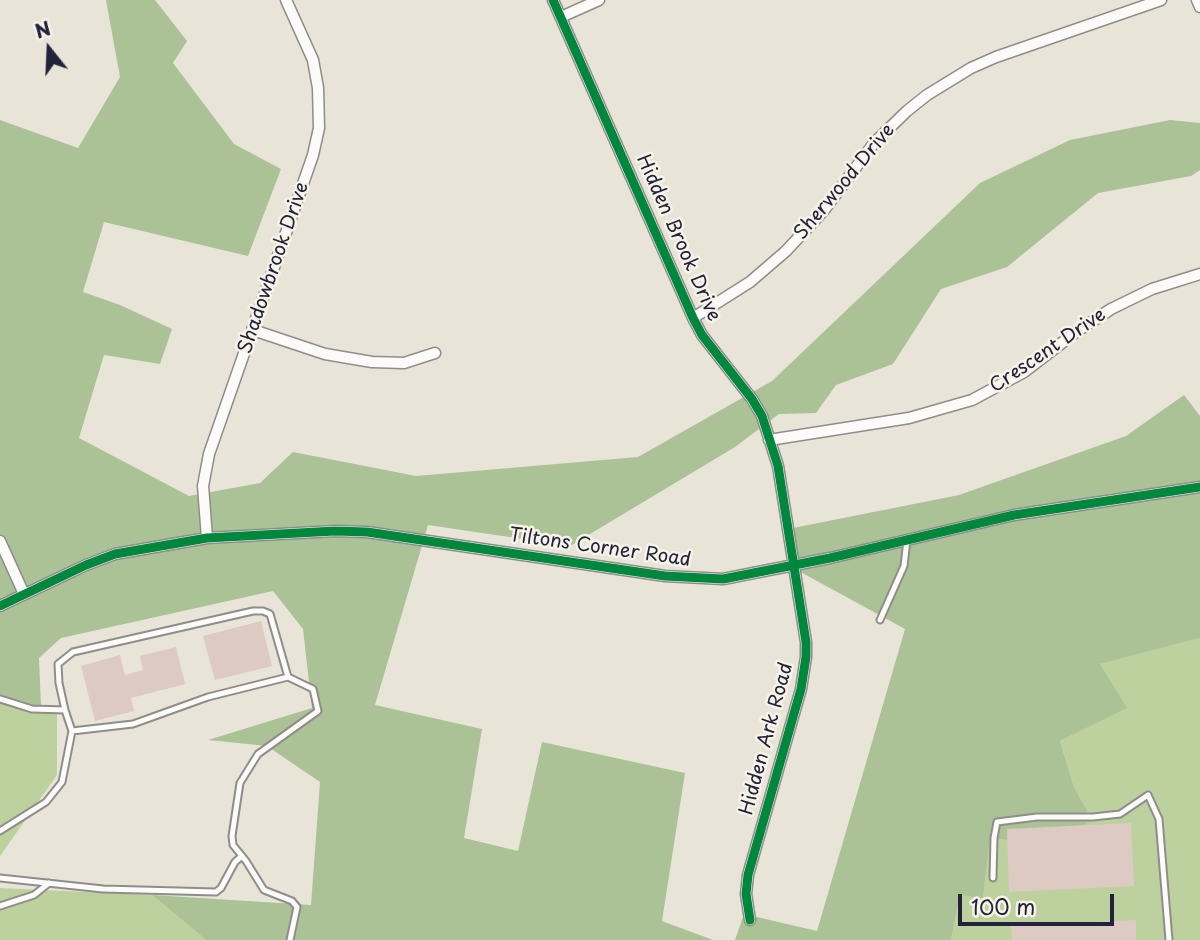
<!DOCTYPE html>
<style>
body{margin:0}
#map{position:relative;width:1200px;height:940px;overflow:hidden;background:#e9e4d8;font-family:"Playpen Sans",sans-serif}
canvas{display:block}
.north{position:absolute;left:14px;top:14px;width:70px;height:70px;-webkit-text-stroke:5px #f7f3e8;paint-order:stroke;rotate:342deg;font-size:19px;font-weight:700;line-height:28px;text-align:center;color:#22223b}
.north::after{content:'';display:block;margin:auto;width:24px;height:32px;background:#22223b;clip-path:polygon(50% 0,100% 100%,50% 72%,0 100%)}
.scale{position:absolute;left:958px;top:894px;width:156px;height:32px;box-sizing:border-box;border:4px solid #22223b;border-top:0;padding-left:9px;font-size:21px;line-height:24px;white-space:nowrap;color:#22223b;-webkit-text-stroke:5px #f7f3e8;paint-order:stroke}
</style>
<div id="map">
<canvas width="1200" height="940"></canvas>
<div class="north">N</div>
<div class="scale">100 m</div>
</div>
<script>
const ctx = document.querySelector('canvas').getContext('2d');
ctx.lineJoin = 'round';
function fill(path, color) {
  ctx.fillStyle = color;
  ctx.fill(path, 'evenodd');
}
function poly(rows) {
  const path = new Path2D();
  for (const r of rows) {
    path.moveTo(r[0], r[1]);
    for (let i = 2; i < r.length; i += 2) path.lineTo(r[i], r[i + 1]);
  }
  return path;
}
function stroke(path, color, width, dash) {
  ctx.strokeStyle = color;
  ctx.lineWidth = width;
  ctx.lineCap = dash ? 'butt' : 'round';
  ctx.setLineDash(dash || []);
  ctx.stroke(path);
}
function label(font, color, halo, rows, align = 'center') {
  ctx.font = font + ' "Playpen Sans",sans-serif';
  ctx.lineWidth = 5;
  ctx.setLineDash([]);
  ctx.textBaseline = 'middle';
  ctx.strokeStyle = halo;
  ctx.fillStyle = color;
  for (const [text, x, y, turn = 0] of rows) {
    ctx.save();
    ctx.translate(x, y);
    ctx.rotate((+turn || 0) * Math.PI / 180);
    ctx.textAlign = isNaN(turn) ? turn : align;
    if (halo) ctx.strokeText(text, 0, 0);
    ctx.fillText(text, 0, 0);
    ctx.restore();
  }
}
fill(poly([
 [1200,638,1200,940,951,940,960,895,983,897,990,839,1065,843,1087,810,1074,787,1060,741,1126,708,1099,664],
 [0,697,41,707,57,708,57,775,0,856],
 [0,888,152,895,206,940,0,940]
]), '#bcd19e');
fill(poly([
 [106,0,155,0,187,41,173,63,234,144,281,169,248,256,104,222,83,292,120,305,172,329,160,364,104,355,79,438,189,496,260,483,293,452,416,476,638,457,772,381,980,183,1070,140,1170,120,1200,123,1200,170,1191,176,1098,193,1007,267,941,289,893,364,836,385,816,413,779,414,735,447,570,546,428,525,375,705,482,729,464,838,518,851,542,742,685,773,662,921,713,940,206,940,152,895,311,905,320,782,267,746,208,740,312,708,303,629,273,591,61,638,39,658,41,707,0,697,0,120,78,148,120,77],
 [1184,395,1200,416,1200,638,1100,664,1127,708,1060,741,1074,787,1087,810,1086,823,1066,843,990,839,983,898,960,895,951,940,735,940,744,914,817,931,905,629,795,569,788,529,959,495,1126,436]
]), '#abc297');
fill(poly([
 [261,621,272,666,215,680,203,636],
 [176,647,185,684,131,698,134,711,95,721,81,666,120,655,125,675,143,670,140,656],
 [1131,823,1134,886,1009,892,1007,829],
 [1136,920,1136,940,1012,940,1011,926]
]), '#dccac3');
const lane = poly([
 [880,620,904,566,907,540],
 [0,699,32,709,65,710,59,683,58,664,73,652,253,611,263,611,270,614,288,677,313,689,318,711,258,754,240,783,232,836,233,845,246,861,264,890,292,901,297,907,290,940],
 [65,710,72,731,133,724,208,697,288,677],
 [0,831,46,802,62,782,72,731],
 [0,878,103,889,216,892,221,888,235,862,242,856],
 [993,878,994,838,997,822,1037,817,1093,817,1120,814,1148,795,1159,819,1169,940],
 [0,906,34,895,49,883]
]);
const street = poly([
 [553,0,693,318,702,335,752,399,762,416,778,466,806,642,806,657,801,689,748,875,746,894,750,920],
 [1197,0,1200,7],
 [561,17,599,0],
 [693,318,750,282,786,251,825,209,874,143,907,111,927,95,971,68,996,57,1161,0],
 [253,330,325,354,372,362,404,363,435,353],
 [769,440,909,418,972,400,1024,372,1076,332,1111,309,1152,289,1200,274],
 [207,538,203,486,209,454,313,155,319,128,318,88,313,60,286,0],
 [0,541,24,594],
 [0,606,86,565,115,554,207,538,335,531,367,532,665,576,723,579,830,558,1014,515,1200,487]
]);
stroke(lane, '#8f8d8a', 9);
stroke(street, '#8f8d8a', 13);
stroke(lane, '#fcfbf9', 5);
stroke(street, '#fcfbf9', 10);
stroke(poly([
 [553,0,693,318,702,335,752,399,762,416,778,466,806,642,806,657,801,689,748,875,746,894,750,920],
 [0,606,86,565,115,554,207,538,335,531,367,532,665,576,723,579,830,558,1014,515,1200,487]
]), '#00873e', 9);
label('19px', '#22223b', '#f7f3e8', [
 ["Sherwood Drive",845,182,-50],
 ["Hidden Brook Drive",678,238,66],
 ["Shadowbrook Drive",274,268,-71],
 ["Crescent Drive",1048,351,-34],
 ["Tiltons Corner Road",600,548,8],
 ["Hidden Ark Road",767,739,-75]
]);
</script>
